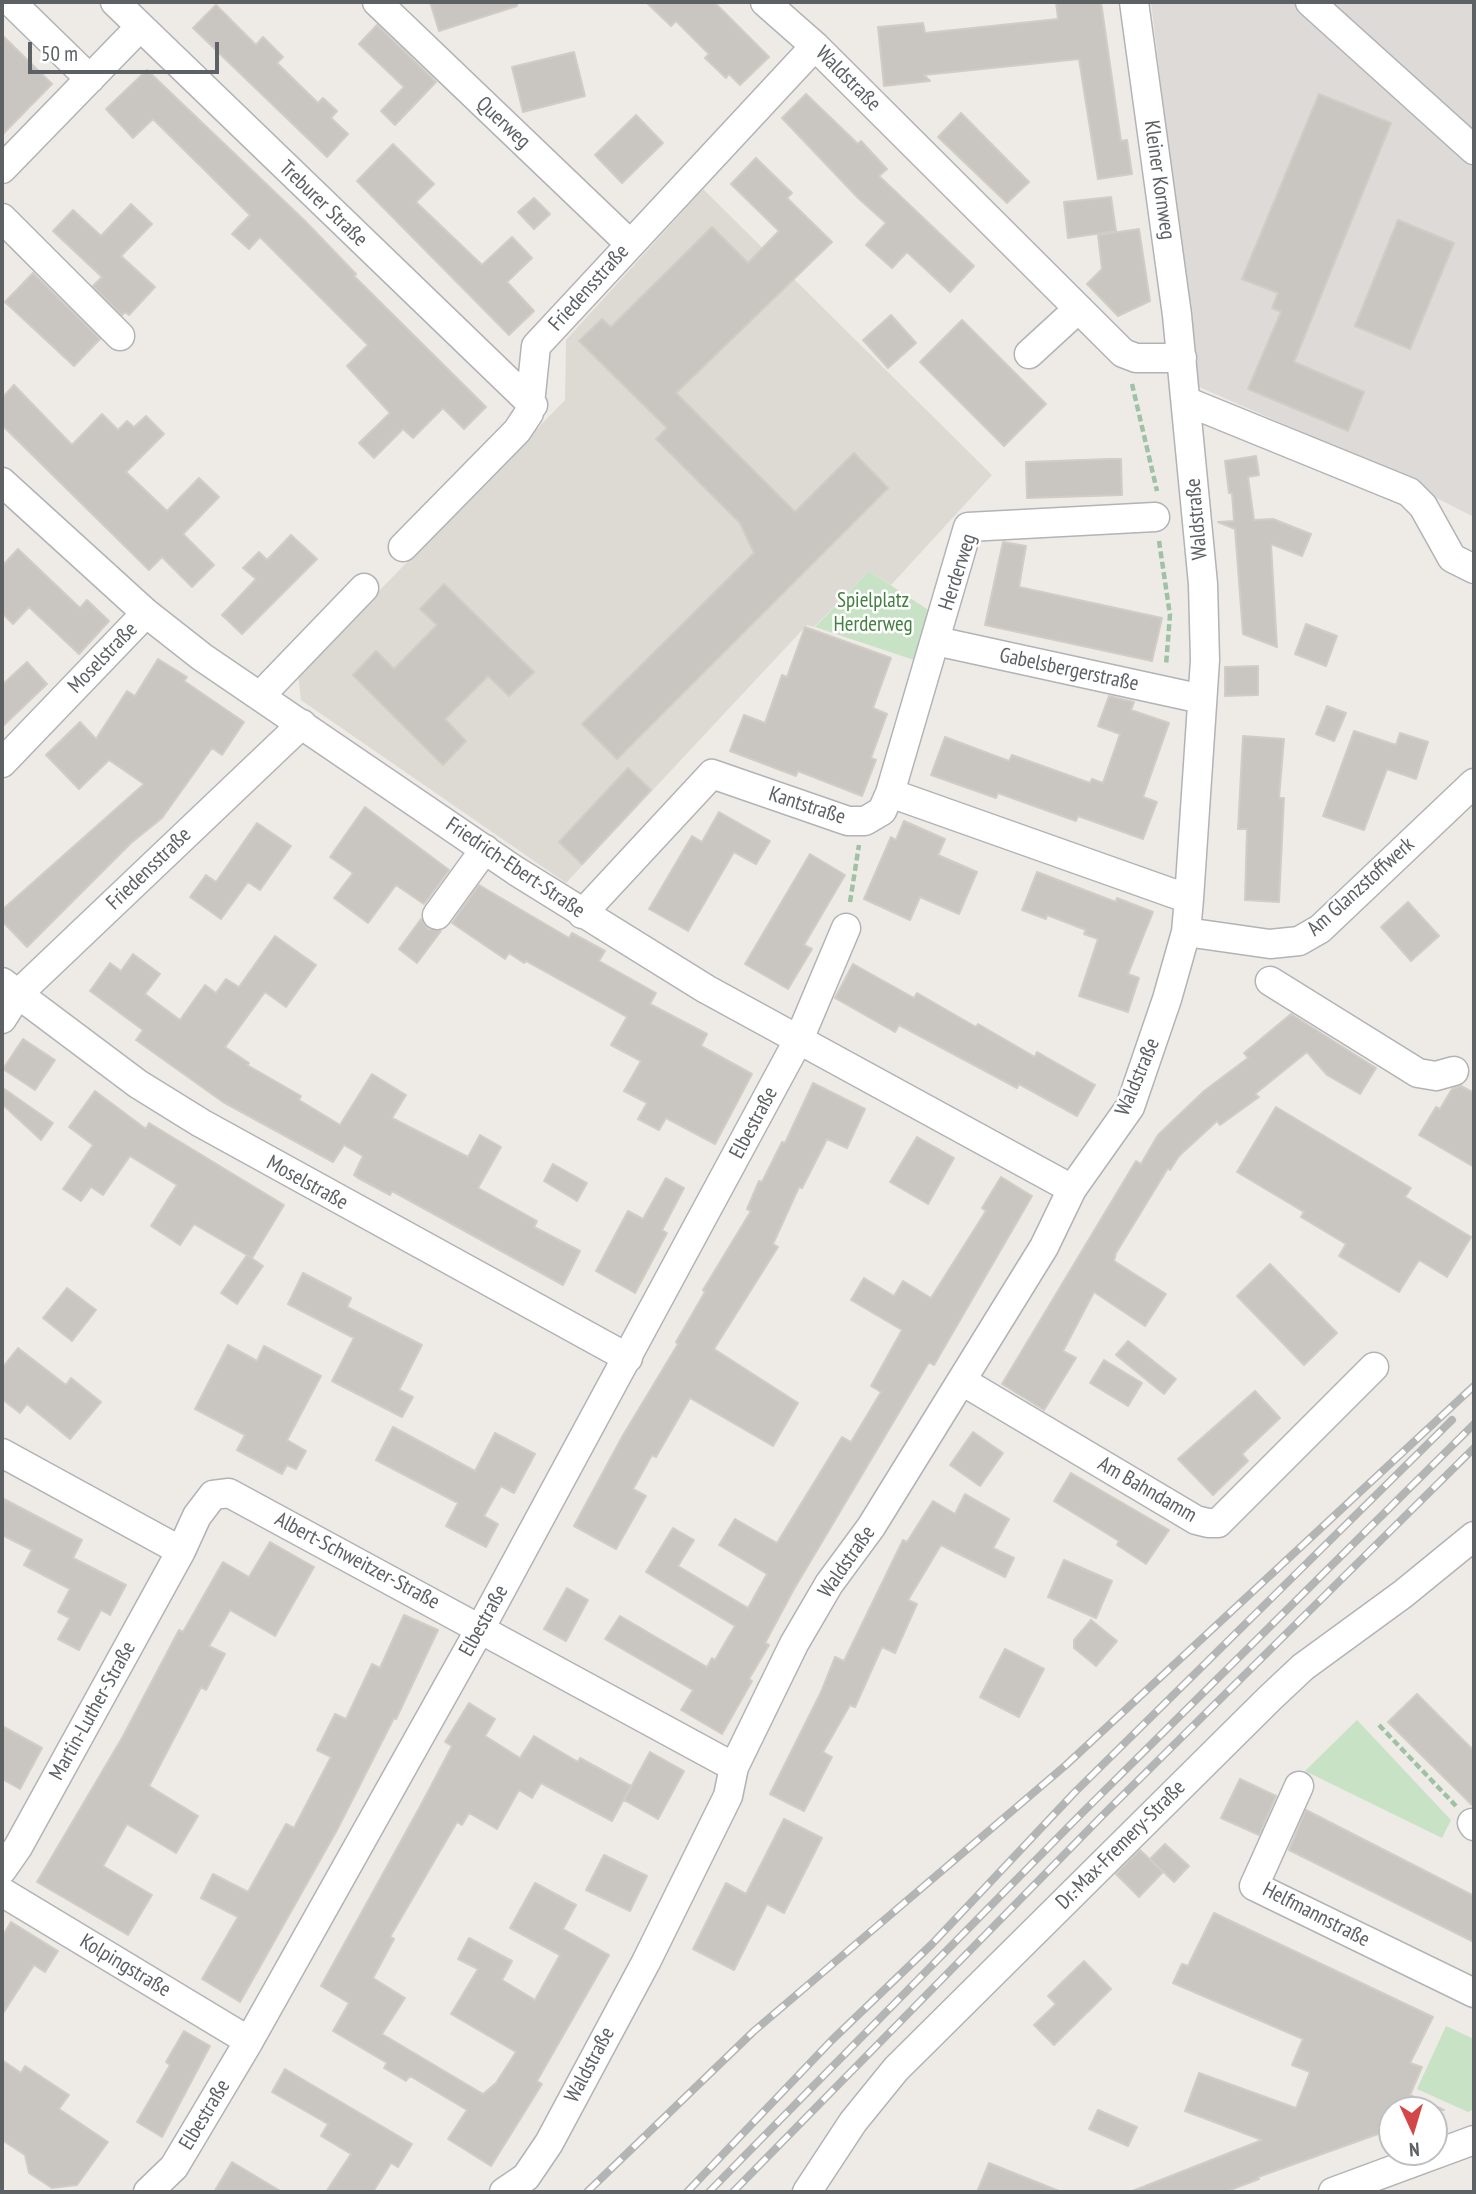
<!DOCTYPE html>
<meta charset="utf-8">
<style>
body{margin:0}
#map{position:relative;width:1476px;height:2194px;overflow:hidden;background:#eeebe6;font-family:"PT Sans Narrow",sans-serif}
canvas{display:block}
.frame{position:absolute;inset:0;border:4px solid #5d6164;pointer-events:none}
.north{position:absolute;left:1378px;top:2096px;width:70px;height:70px;box-sizing:border-box;background:#fff;border:2px solid #bec0c1;border-radius:50%;rotate:176deg;font-size:19px;font-weight:700;line-height:28px;text-align:center;color:#5d6164}
.north::after{content:'';display:block;margin:auto;width:24px;height:32px;background:#d34748;clip-path:polygon(50% 0,100% 100%,50% 72%,0 100%)}
.scale{position:absolute;left:28px;top:42px;width:191px;height:32px;box-sizing:border-box;border:4px solid #5d6164;border-top:0;padding-left:9px;font-size:21px;line-height:24px;white-space:nowrap;color:#5d6164;-webkit-text-stroke:5px #fff;paint-order:stroke}
</style>
<div id="map">
<canvas width="1476" height="2194"></canvas>
<div class="frame"></div>
<div class="north">N</div>
<div class="scale">50 m</div>
</div>
<script>
const ctx = document.querySelector('canvas').getContext('2d');
ctx.lineJoin = 'round';
function fill(path, color) {
  ctx.fillStyle = color;
  ctx.fill(path, 'evenodd');
}
function poly(rows) {
  const path = new Path2D();
  for (const r of rows) {
    path.moveTo(r[0], r[1]);
    for (let i = 2; i < r.length; i += 2) path.lineTo(r[i], r[i + 1]);
  }
  return path;
}
function stroke(path, color, width, dash) {
  ctx.strokeStyle = color;
  ctx.lineWidth = width;
  ctx.lineCap = dash ? 'butt' : 'round';
  ctx.setLineDash(dash || []);
  ctx.stroke(path);
}
function label(font, color, halo, rows, align = 'center') {
  ctx.font = font + ' "PT Sans Narrow",sans-serif';
  ctx.lineWidth = 5;
  ctx.setLineDash([]);
  ctx.textBaseline = 'middle';
  ctx.strokeStyle = halo;
  ctx.fillStyle = color;
  for (const [text, x, y, turn = 0] of rows) {
    ctx.save();
    ctx.translate(x, y);
    ctx.rotate((+turn || 0) * Math.PI / 180);
    ctx.textAlign = isNaN(turn) ? turn : align;
    if (halo) ctx.strokeText(text, 0, 0);
    ctx.fillText(text, 0, 0);
    ctx.restore();
  }
}
fill(poly([
 [1151,2,1474,2,1474,517,1340,449,1197,386]
]), '#dddad8');
fill(poly([
 [703,189,992,475,891,585,869,571,814,627,807,625,566,883,301,700,298,674,565,400,566,340]
]), '#dddad4');
fill(poly([
 [869,571,930,611,914,660,815,627],
 [1357,1720,1451,1820,1442,1838,1305,1771],
 [1446,2026,1474,2039,1474,2109,1468,2112,1417,2089]
]), '#c8e2c5');
const building = poly([
 [430,2,517,2,517,6,439,31,430,2],
 [646,2,714,2,769,57,740,85,729,74,726,78,705,58,709,54,676,21,671,26,646,2],
 [1056,2,1101,2,1121,141,1127,140,1132,174,1098,179,1079,59,924,75,930,81,884,86,878,27,923,23,925,33,1058,19,1056,2],
 [216,5,256,45,263,37,283,57,277,63,318,103,323,98,337,111,331,118,348,134,327,157,193,28,216,5],
 [377,25,436,82,395,125,381,111,404,87,359,44,377,25],
 [2,35,52,84,2,135,2,35],
 [574,52,585,96,523,112,512,67,574,52],
 [147,70,305,221,356,274,354,276,486,407,464,429,443,408,413,438,403,429,374,458,359,443,390,413,347,366,368,345,260,237,249,249,232,234,250,215,153,119,133,138,106,109,147,70],
 [806,94,858,144,861,141,887,169,879,176,974,266,950,292,907,252,892,268,866,245,886,223,858,198,782,118,806,94],
 [1319,94,1391,123,1294,362,1364,392,1348,431,1248,389,1281,312,1272,308,1278,293,1242,279,1319,94],
 [961,113,1029,182,1007,203,938,137,961,113],
 [636,115,663,143,622,183,595,155,636,115],
 [393,144,434,184,416,202,482,265,512,237,532,258,507,282,534,311,509,335,357,181,393,144],
 [756,158,792,193,787,198,832,242,676,393,795,512,854,453,888,488,617,759,582,724,754,553,740,523,656,439,667,428,579,341,602,319,611,327,712,227,748,263,779,231,731,184,756,158],
 [1111,197,1116,231,1068,238,1064,202,1111,197],
 [534,198,550,214,534,229,518,212,534,198],
 [131,204,152,224,121,256,155,287,129,315,125,312,122,315,93,286,102,277,53,231,73,210,101,236,131,204],
 [1398,220,1454,243,1410,349,1355,326,1398,220],
 [1139,229,1150,301,1118,316,1087,284,1102,269,1098,235,1139,229],
 [33,273,100,339,74,366,5,302,33,273],
 [891,315,916,343,888,368,863,340,891,315],
 [962,320,1046,404,1004,446,920,362,962,320],
 [14,385,72,445,102,414,118,430,127,421,134,427,146,416,164,434,126,472,167,511,199,478,219,497,183,534,214,565,192,587,162,557,149,570,2,425,2,398,14,385],
 [1256,456,1259,475,1248,477,1254,520,1273,519,1311,534,1302,556,1271,544,1277,647,1243,634,1235,529,1218,522,1234,521,1232,493,1229,493,1225,461,1256,456],
 [1109,459,1121,459,1122,495,1027,498,1026,462,1109,459],
 [291,535,317,559,242,634,222,615,256,579,243,568,259,552,267,560,291,535],
 [1003,542,1026,546,1019,587,1162,618,1152,661,985,625,1003,542],
 [18,549,80,608,87,600,109,621,79,654,29,607,13,624,2,613,2,566,18,549],
 [444,584,534,672,509,696,488,676,445,719,466,741,443,765,353,675,376,651,394,669,437,625,420,609,444,584],
 [1306,624,1337,636,1326,666,1295,654,1306,624],
 [805,627,891,658,873,708,887,714,871,758,876,760,862,796,798,771,796,776,730,751,744,715,765,723,782,675,787,677,805,627],
 [158,659,187,677,184,681,244,722,222,755,212,748,162,818,131,843,27,947,2,921,2,910,144,784,109,760,79,789,46,755,80,722,96,739,127,691,135,696,158,659],
 [27,662,47,684,2,727,2,685,27,662],
 [1258,666,1258,695,1225,696,1225,667,1258,666],
 [1109,696,1134,702,1131,710,1169,723,1143,797,1157,802,1143,839,1078,816,1076,821,998,793,996,798,931,775,945,737,1009,761,1012,755,1090,783,1092,779,1103,783,1120,734,1098,726,1109,696],
 [1327,706,1346,713,1334,741,1316,734,1327,706],
 [1354,731,1396,745,1400,733,1428,742,1416,779,1387,769,1364,830,1323,816,1354,731],
 [1243,736,1284,739,1279,798,1284,798,1279,902,1245,900,1247,829,1238,829,1243,736],
 [628,768,651,790,582,864,559,842,628,768],
 [365,807,449,870,424,904,396,885,368,923,334,898,353,873,330,857,365,807],
 [719,812,770,841,756,864,734,852,688,931,649,909,692,836,702,842,719,812],
 [904,821,945,839,938,855,977,872,959,914,920,897,910,920,864,899,891,837,896,840,904,821],
 [257,823,291,846,260,890,248,882,221,919,190,897,206,875,216,882,257,823],
 [810,854,845,875,804,945,812,949,788,989,745,964,810,854],
 [1037,872,1116,902,1117,898,1153,912,1128,974,1139,978,1128,1012,1079,996,1098,939,1084,934,1086,930,1047,915,1046,919,1022,910,1037,872],
 [479,885,569,938,572,933,605,951,599,961,656,993,650,1004,707,1034,701,1046,752,1074,715,1144,666,1118,659,1130,638,1119,647,1103,624,1091,641,1061,611,1045,627,1017,526,961,524,963,509,953,505,959,452,923,479,885],
 [1408,902,1439,936,1411,961,1381,927,1408,902],
 [421,919,428,929,441,931,417,963,399,949,421,919],
 [275,936,316,965,286,1007,265,992,225,1047,249,1063,247,1065,301,1096,299,1100,340,1125,372,1074,406,1095,392,1118,468,1157,480,1135,501,1147,478,1188,537,1221,534,1227,580,1251,563,1285,392,1191,390,1195,358,1178,354,1175,363,1156,344,1145,333,1162,223,1102,136,1040,143,1030,90,991,110,963,121,971,133,954,160,974,145,994,180,1020,205,985,216,993,226,979,239,987,275,936],
 [853,964,914,998,917,993,976,1027,978,1024,1035,1057,1037,1052,1095,1085,1077,1116,1019,1084,1017,1088,899,1025,895,1032,835,998,853,964],
 [1291,1014,1376,1068,1360,1094,1327,1075,1307,1052,1255,1094,1259,1097,1220,1125,1217,1121,1179,1156,1170,1170,1168,1168,1116,1253,1114,1261,1166,1294,1145,1326,1094,1292,1063,1351,1076,1358,1044,1410,1002,1384,1136,1161,1141,1164,1158,1135,1204,1091,1248,1058,1244,1053,1291,1014],
 [23,1039,55,1060,35,1090,3,1069,23,1039],
 [813,1083,865,1109,847,1148,827,1139,802,1188,799,1187,773,1244,778,1247,714,1349,798,1403,773,1446,690,1398,656,1457,652,1455,633,1489,646,1496,616,1549,574,1526,622,1437,678,1344,676,1342,705,1292,703,1290,751,1211,747,1209,759,1181,762,1182,782,1142,785,1143,813,1083],
 [1461,1086,1474,1093,1474,1167,1419,1135,1436,1107,1440,1109,1452,1089,1461,1086],
 [3,1088,53,1123,41,1140,2,1104,3,1088],
 [95,1091,146,1129,149,1123,284,1205,252,1258,194,1224,180,1245,151,1226,177,1185,130,1156,103,1195,91,1187,81,1201,63,1189,93,1145,69,1127,95,1091],
 [1276,1107,1411,1188,1405,1197,1471,1237,1447,1277,1419,1260,1399,1292,1339,1256,1346,1244,1301,1217,1304,1212,1237,1172,1276,1107],
 [917,1137,954,1158,928,1204,890,1182,917,1137],
 [553,1164,587,1183,577,1201,544,1181,553,1164],
 [1001,1177,1032,1196,934,1365,929,1362,794,1589,765,1643,769,1645,749,1679,752,1681,722,1734,681,1710,693,1690,605,1639,620,1616,707,1667,712,1658,715,1660,735,1626,646,1572,673,1528,694,1540,678,1566,748,1608,767,1574,719,1545,735,1519,777,1543,842,1437,851,1442,881,1392,871,1386,902,1330,851,1300,864,1278,894,1296,903,1281,931,1298,986,1211,982,1208,1001,1177],
 [666,1178,684,1188,662,1230,667,1233,635,1293,596,1271,628,1211,643,1219,666,1178],
 [247,1255,263,1266,237,1304,221,1293,247,1255],
 [1270,1264,1337,1333,1304,1365,1237,1296,1270,1264],
 [303,1273,351,1298,347,1307,422,1345,399,1390,413,1397,402,1417,332,1381,354,1338,288,1304,303,1273],
 [67,1288,96,1310,72,1341,43,1318,67,1288],
 [1128,1341,1176,1379,1164,1394,1116,1355,1128,1341],
 [228,1345,257,1361,264,1346,321,1376,287,1440,306,1451,296,1469,287,1465,282,1474,237,1450,245,1435,195,1409,228,1345],
 [18,1348,66,1385,71,1378,101,1402,70,1439,27,1404,20,1413,2,1399,2,1368,18,1348],
 [1104,1360,1142,1383,1128,1406,1090,1383,1104,1360],
 [1255,1391,1280,1418,1242,1454,1248,1461,1213,1495,1178,1459,1255,1391],
 [393,1427,475,1471,495,1433,535,1454,514,1493,501,1486,484,1516,498,1524,486,1547,446,1526,458,1503,376,1460,393,1427],
 [973,1432,1003,1453,980,1486,950,1465,973,1432],
 [1071,1473,1169,1530,1146,1564,1117,1545,1119,1541,1054,1501,1071,1473],
 [965,1494,1009,1519,993,1548,1014,1558,1005,1577,941,1545,908,1600,917,1604,895,1653,882,1647,855,1707,850,1705,823,1752,832,1757,804,1811,770,1794,821,1692,835,1657,844,1661,903,1540,907,1542,933,1501,955,1514,965,1494],
 [2,1498,82,1540,73,1558,126,1585,110,1615,101,1610,79,1650,58,1639,70,1618,58,1612,70,1589,24,1565,32,1550,2,1535,2,1498],
 [270,1542,314,1567,275,1636,230,1610,209,1646,225,1654,206,1690,201,1687,149,1786,198,1816,176,1853,127,1824,103,1866,152,1895,128,1935,37,1882,122,1738,179,1630,183,1632,223,1562,249,1577,270,1542],
 [1064,1560,1112,1581,1096,1618,1048,1597,1064,1560],
 [567,1588,588,1600,566,1641,544,1629,567,1588],
 [404,1615,438,1630,396,1719,394,1718,337,1830,240,2002,202,1979,238,1917,201,1898,213,1874,248,1892,286,1824,294,1828,331,1757,317,1750,335,1714,346,1719,372,1664,380,1668,404,1615],
 [1091,1620,1117,1641,1096,1666,1074,1648,1074,1640,1091,1620],
 [1005,1649,1044,1669,1019,1717,980,1697,1005,1649],
 [1417,1694,1474,1751,1474,1807,1388,1722,1417,1694],
 [469,1703,495,1719,485,1736,520,1758,534,1736,578,1762,580,1758,631,1786,612,1821,541,1783,532,1798,519,1790,497,1829,469,1813,462,1825,457,1822,390,1937,394,1939,373,1978,405,1998,382,2034,483,2094,496,2083,516,2052,451,2014,478,1969,458,1959,469,1938,512,1961,502,1980,535,2000,560,1955,510,1928,535,1883,576,1905,563,1929,609,1955,537,2081,542,2084,491,2166,448,2139,467,2110,410,2076,406,2081,384,2068,387,2063,333,2031,349,2003,321,1986,422,1803,452,1746,445,1742,469,1703],
 [2,1726,42,1748,20,1789,2,1779,2,1726],
 [650,1752,684,1771,658,1819,624,1800,650,1752],
 [1240,1779,1276,1796,1259,1835,1221,1818,1240,1779],
 [1306,1810,1474,1896,1474,1942,1289,1850,1306,1810],
 [784,1819,822,1838,784,1913,767,1904,734,1970,693,1949,726,1883,746,1894,784,1819],
 [1165,1844,1189,1866,1174,1882,1150,1859,1165,1844],
 [1140,1850,1163,1872,1139,1897,1116,1874,1140,1850],
 [604,1855,647,1876,630,1911,586,1890,604,1855],
 [1214,1913,1433,2017,1410,2063,1422,2067,1410,2095,1444,2110,1392,2110,1392,2129,1258,2177,1259,2179,1225,2192,1130,2192,1262,2140,1185,2111,1199,2073,1296,2108,1310,2072,1292,2065,1303,2039,1173,1983,1182,1964,1188,1966,1214,1913],
 [11,1922,58,1951,45,1972,34,1965,2,2015,2,1937,11,1922],
 [1084,1961,1111,1989,1054,2045,1034,2025,1056,2004,1048,1996,1084,1961],
 [184,2031,210,2046,162,2137,137,2122,170,2065,166,2062,184,2031],
 [2,2060,21,2073,25,2066,69,2095,59,2109,108,2142,77,2185,52,2188,29,2173,25,2155,2,2140,2,2060],
 [285,2069,412,2144,398,2167,391,2163,373,2192,326,2192,351,2154,321,2136,328,2124,272,2092,285,2069],
 [1098,2110,1137,2127,1128,2146,1089,2129,1098,2110],
 [232,2162,282,2192,214,2192,232,2162],
 [989,2163,1059,2191,1059,2192,977,2192,989,2163]
]);
fill(building, '#c9c6c2');
stroke(building, '#d1ccc5', 2);
const minor = poly([
 [11,2,90,79],
 [115,2,533,405],
 [377,2,629,243],
 [765,2,815,46,1123,353,1136,358,1182,358],
 [1310,2,1474,150],
 [2,169,140,27],
 [2,218,120,336],
 [1029,354,1078,309],
 [1188,402,1409,492,1423,506,1452,558,1474,569],
 [2,482,146,613,202,657,516,871,706,989,1072,1189],
 [403,547,517,431,529,413,536,346,815,46],
 [936,641,1202,699],
 [261,695,364,588],
 [2,763,146,613],
 [890,793,1189,899],
 [582,914,712,774,848,821,865,821,882,811,890,793,968,527,1155,517],
 [437,915,485,849],
 [1186,932,1270,944,1299,941,1320,929,1474,783],
 [1270,981,1418,1073,1436,1076,1454,1071],
 [2,982,138,1084,201,1123,628,1358],
 [2,1019,18,994,302,724],
 [962,1381,1196,1520,1208,1523,1218,1523,1374,1367],
 [2,1453,181,1551,197,1516,213,1495,229,1493,734,1767],
 [1299,1786,1254,1886,1474,1993],
 [1472,1823,1474,1826],
 [2,1870,18,1847,181,1551],
 [2,1892,249,2041],
 [148,2192,174,2167,249,2041,480,1629,800,1037,846,928],
 [504,2192,526,2177,549,2143,646,1962,728,1796,734,1767,794,1644,829,1584,871,1527,1044,1247,1072,1189,1130,1107,1167,999,1186,932,1189,899,1205,660,1203,584,1177,315,1134,2],
 [807,2192,853,2122,896,2069,1270,1698,1303,1667,1403,1594,1474,1536],
 [1333,2192,1474,2140]
]);
stroke(minor, '#b1b3b6', 31);
stroke(poly([
 [1132,384,1157,491],
 [1159,541,1170,615,1166,665],
 [850,902,859,845],
 [1379,1725,1456,1806]
]), '#9fc2a6', 4.5, [7, 3.5]);
stroke(minor, '#fff', 28);
const rail = poly([
 [587,2192,754,2031,1066,1765,1474,1386],
 [687,2192,832,2040,932,1944,1075,1792,1452,1420],
 [709,2192,1080,1815,1474,1424],
 [733,2192,1103,1815,1474,1448]
]);
stroke(rail, '#b3b4b4', 8);
stroke(rail, '#fff', 5, [16]);
label('21px', '#5d6164', '#fff', [
 ["Waldstraße",848,79,45],
 ["Querweg",503,123,43],
 ["Kleiner Kornweg",1159,180,82],
 ["Treburer Straße",323,204,44],
 ["Friedensstraße",589,288,-48],
 ["Waldstraße",1197,519,-95],
 ["Herderweg",958,572,-72],
 ["Moselstraße",103,658,-46],
 ["Gabelsbergerstraße",1069,670,12],
 ["Kantstraße",807,806,18],
 ["Friedrich-Ebert-Straße",515,868,34],
 ["Friedensstraße",149,869,-44],
 ["Am Glanzstoffwerk",1361,887,-42],
 ["Waldstraße",1138,1077,-67],
 ["Elbestraße",754,1123,-62],
 ["Moselstraße",307,1183,29],
 ["Am Bahndamm",1147,1490,30],
 ["Albert-Schweitzer-Straße",357,1561,28],
 ["Waldstraße",847,1562,-55],
 ["Elbestraße",484,1621,-61],
 ["Martin-Luther-Straße",93,1711,-61],
 ["Dr.-Max-Fremery-Straße",1121,1845,-45],
 ["Helfmannstraße",1316,1915,27],
 ["Kolpingstraße",125,1966,31],
 ["Waldstraße",590,2065,-62],
 ["Elbestraße",205,2115,-59]
]);
label('21px', '#438041', '#fff', [
 ["Spielplatz",873,601],
 ["Herderweg",873,625]
]);
</script>
